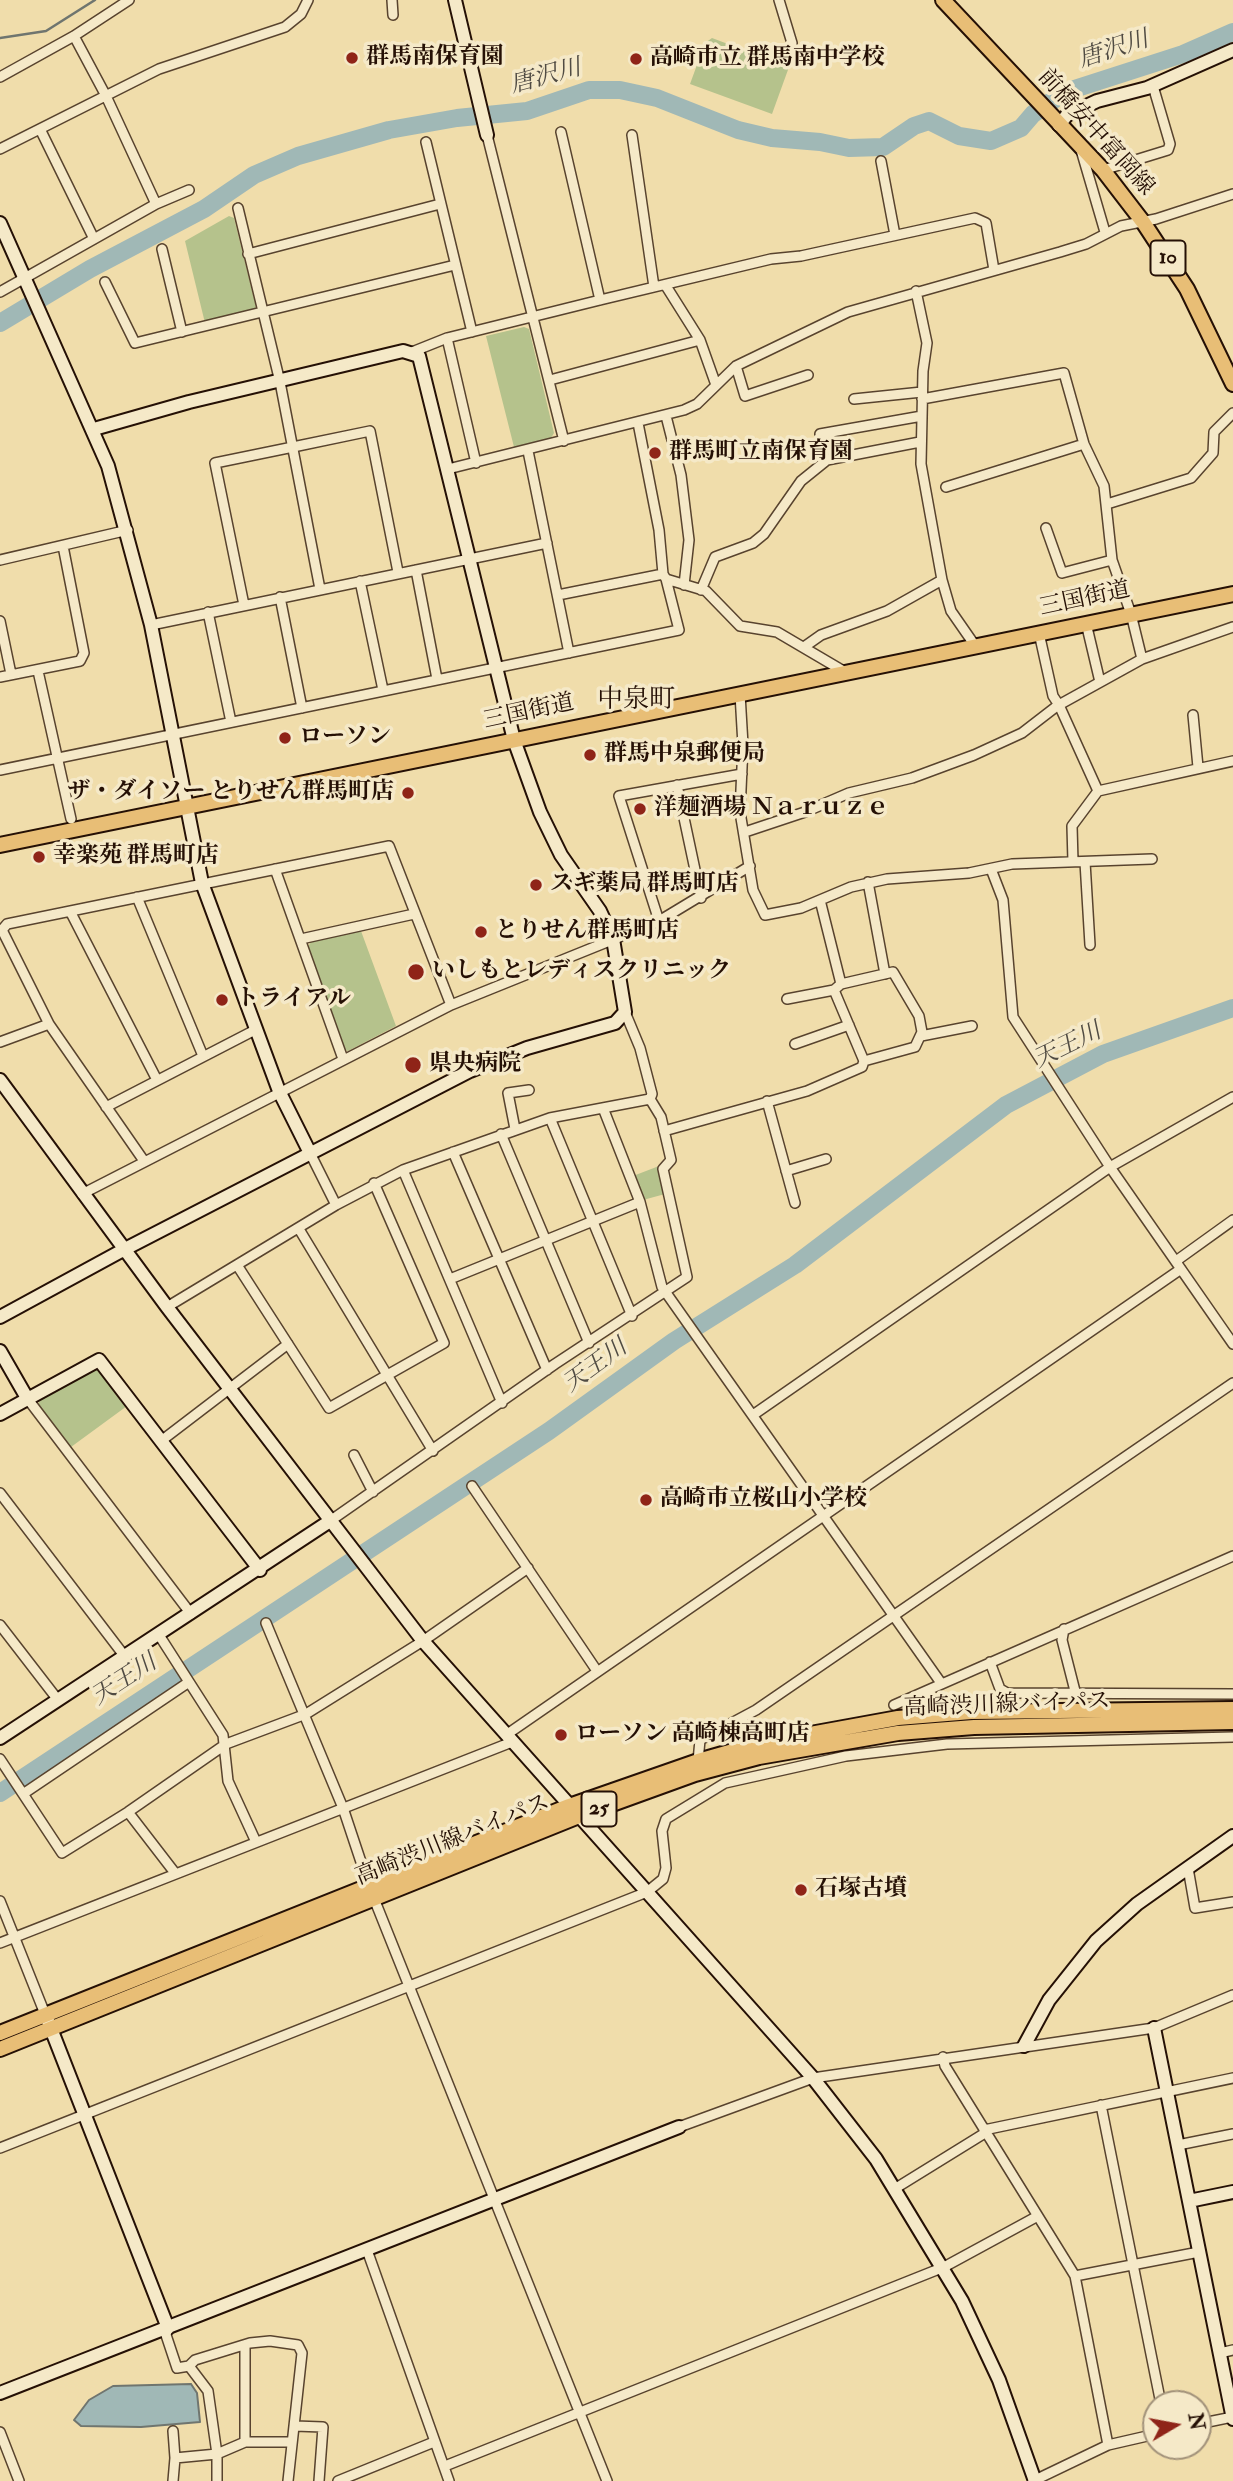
<!DOCTYPE html>
<meta charset="utf-8">
<style>
body{margin:0}
#map{position:relative;width:1233px;height:2481px;overflow:hidden;background:#f0ddab;font-family:"IM FELL Double Pica",serif}
canvas{display:block}
.north{position:absolute;left:1142px;top:2390px;width:70px;height:70px;box-sizing:border-box;background:#f5e9c8;border:2px solid #a2927a;border-radius:50%;rotate:80deg;font-size:19px;font-weight:700;line-height:28px;text-align:center;color:#251005}
.north::after{content:'';display:block;margin:auto;width:24px;height:32px;background:#8f2418;clip-path:polygon(50% 0,100% 100%,50% 72%,0 100%)}
</style>
<div id="map">
<canvas width="1233" height="2481"></canvas>
<div class="north">N</div>
</div>
<script>
const ctx = document.querySelector('canvas').getContext('2d');
ctx.lineJoin = 'round';
function fill(path, color) {
  ctx.fillStyle = color;
  ctx.fill(path, 'evenodd');
}
function poly(rows) {
  const path = new Path2D();
  for (const r of rows) {
    path.moveTo(r[0], r[1]);
    for (let i = 2; i < r.length; i += 2) path.lineTo(r[i], r[i + 1]);
  }
  return path;
}
function stroke(path, color, width, dash) {
  ctx.strokeStyle = color;
  ctx.lineWidth = width;
  ctx.lineCap = dash ? 'butt' : 'round';
  ctx.setLineDash(dash || []);
  ctx.stroke(path);
}
function label(font, color, halo, rows, align = 'center') {
  ctx.font = font + ' "IM FELL Double Pica","Noto Serif JP",serif';
  ctx.lineWidth = 7;
  ctx.setLineDash([]);
  ctx.textBaseline = 'middle';
  ctx.strokeStyle = halo;
  ctx.fillStyle = color;
  for (const [text, x, y, turn = 0] of rows) {
    ctx.save();
    ctx.translate(x, y);
    ctx.rotate((+turn || 0) * Math.PI / 180);
    ctx.textAlign = isNaN(turn) ? turn : align;
    if (halo) ctx.strokeText(text, 0, 0);
    ctx.fillText(text, 0, 0);
    ctx.restore();
  }
}
fill(poly([
 [712,38,789,67,772,114,690,84,705,43],
 [229,216,234,218,256,307,253,311,205,323,185,241],
 [524,327,529,329,554,433,551,438,514,447,486,336],
 [361,931,396,1026,348,1051,343,1049,307,948,311,942],
 [659,1166,665,1194,643,1200,633,1176],
 [95,1368,99,1369,127,1406,71,1447,38,1405,40,1400]
]), '#b5c28c');
const water = poly([
 [191,2384,197,2393,200,2422,141,2427,81,2426,74,2420,89,2400,113,2386,191,2384]
]);
fill(water, '#a0b8b6');
stroke(water, '#6f756f', 2);
stroke(poly([
 [0,38,46,31,95,0]
]), '#6f756f', 2.5);
stroke(poly([
 [0,323,90,269,204,209,254,175,298,156,389,130,457,118,527,111,589,90,620,90,657,98,738,130,772,138,820,142,849,148,883,147,914,126,929,121,959,136,991,141,1021,128,1033,114,1065,92,1183,54,1233,32],
 [0,1793,549,1431,674,1341,795,1265,1006,1105,1103,1054,1233,1008]
]), '#a0b8b6', 18);
const street = poly([
 [392,0,393,15],
 [779,0,792,43],
 [74,36,106,96,156,204],
 [0,77,74,36,129,0],
 [40,129,94,239],
 [561,132,600,300],
 [487,135,564,441],
 [632,135,654,287],
 [426,142,472,332],
 [0,149,159,69,285,27,301,14,308,0],
 [1081,150,1105,232],
 [881,161,895,235],
 [1103,170,1168,150,1170,144,1153,86],
 [238,208,280,382,320,589],
 [162,249,182,332],
 [248,254,440,204],
 [105,282,135,343,455,265],
 [666,286,700,340,716,385],
 [916,291,927,343,923,371,921,464,942,580,951,611,976,647],
 [0,292,156,204,189,190],
 [447,338,476,463],
 [412,352,447,338,600,300,771,259,801,256,975,218,986,223,994,270],
 [736,366,745,396,808,375],
 [550,380,700,340],
 [854,399,922,392],
 [922,399,1064,373,1084,444,1104,486,1112,560,1131,614,1142,659],
 [666,416,681,475,689,540,684,585],
 [638,423,659,530,663,574],
 [820,434,922,416],
 [528,451,569,653],
 [448,469,684,410,697,404,736,366,848,312,1060,252,1086,244,1121,226,1156,219,1233,194],
 [946,487,1084,444],
 [1107,504,1191,478,1213,453,1214,432,1233,413],
 [1046,528,1062,573,1112,560],
 [0,560,128,530],
 [416,570,437,679],
 [360,581,383,690],
 [701,590,715,557,753,543,764,534,801,481,827,460,920,442],
 [558,595,663,574,666,579,706,591,740,626,777,632,845,672],
 [280,597,302,708],
 [244,605,215,463,293,447,370,431,398,572],
 [208,612,231,722],
 [0,621,11,674],
 [1086,623,1100,682],
 [151,625,547,543],
 [1039,633,1053,696,1059,705,1098,791],
 [804,647,821,635,887,611,942,580],
 [38,671,71,819],
 [0,677,80,661,84,653,63,546],
 [740,694,743,745,740,812,753,890,765,915,801,908,851,887,887,879,969,873,1012,864,1152,859],
 [1193,715,1198,767],
 [0,770,679,630,666,579],
 [677,785,701,898],
 [745,832,805,812,849,793,912,778,974,755,1022,733,1057,706,1142,659,1233,627],
 [1073,862,1072,826,1098,791,1233,761],
 [1085,862,1090,945],
 [275,869,343,1059],
 [991,869,1003,900,1013,1017,1110,1167,1233,1344],
 [868,882,885,974],
 [137,897,203,1056],
 [70,911,157,1080],
 [659,921,619,796,742,774],
 [301,939,414,914],
 [841,984,893,972,919,1016,922,1032,915,1047,864,1061],
 [787,999,834,990],
 [921,1036,972,1026],
 [0,1042,49,1024],
 [795,1044,849,1025],
 [767,1101,795,1203],
 [106,1107,255,1030],
 [603,1108,640,1202,662,1287,941,1683],
 [550,1118,632,1316],
 [515,1129,508,1093,529,1090],
 [664,1131,807,1091,862,1067,864,1061,834,990,841,984,820,900],
 [501,1134,589,1343],
 [453,1152,547,1370],
 [310,1153,336,1205],
 [144,1161,49,1024,2,930,7,924,389,846,451,1005],
 [403,1170,502,1403],
 [786,1171,826,1159],
 [82,1194,451,1005,659,921,750,866],
 [299,1229,433,1451],
 [1176,1261,1233,1220],
 [237,1265,329,1408,444,1343,374,1183],
 [450,1279,640,1202],
 [167,1307,336,1205,403,1170,550,1118,650,1099,652,1094,640,1048,625,1012],
 [27,1398,191,1614],
 [753,1415,1110,1167,1233,1097],
 [161,1441,288,1344],
 [354,1455,373,1492],
 [472,1486,597,1671],
 [0,1493,126,1658],
 [330,1521,555,1364,687,1277,663,1169,671,1160,661,1117,650,1099],
 [266,1623,343,1808,369,1886,607,2481],
 [0,1625,58,1700],
 [1064,1629,1062,1640,1075,1691],
 [159,1635,223,1735,228,1781,256,1842],
 [990,1662,1000,1689,1007,1693,1233,1694],
 [894,1705,1233,1556],
 [506,1735,1181,1269],
 [0,1759,62,1853,128,1812,226,1744,306,1714,423,1641,528,1568],
 [698,1761,700,1740,756,1710,1233,1383],
 [23,1794,189,1682],
 [128,1812,175,1873],
 [1188,1868,1195,1908,1233,1902],
 [0,1901,45,2014],
 [0,1943,512,1742],
 [943,2057,945,2066,1075,2276],
 [1101,2105,1161,2404],
 [679,2127,813,2078,1154,2028,1233,1995],
 [984,2130,1233,2078],
 [1178,2145,1233,2134],
 [0,2148,647,1892,663,1879,666,1868,662,1831,666,1819,725,1783,846,1756,947,1744,1233,1737],
 [896,2188,985,2133],
 [367,2250,449,2481],
 [168,2328,166,2335,177,2368,189,2366,208,2391,217,2454,217,2481],
 [1220,2353,1233,2350],
 [189,2366,195,2360,250,2343,270,2341,298,2345,302,2353,288,2481],
 [1198,2424,1233,2417],
 [295,2426,323,2427,319,2481],
 [173,2431,175,2458],
 [0,2432,19,2481],
 [245,2442,291,2442],
 [1108,2445,1075,2276,1199,2252],
 [445,2466,944,2267,1036,2217],
 [173,2481,175,2458,217,2454,245,2442,245,2345],
 [338,2481,434,2442],
 [1033,2481,1108,2445,1156,2434]
]);
const secondary = poly([
 [455,0,487,135],
 [1059,125,1067,115,1097,101,1147,88,1233,50],
 [0,223,108,466,151,625,202,883,279,1091,310,1153],
 [0,1080,167,1307,423,1641,813,2078,876,2159,962,2301,999,2380,1035,2481],
 [0,1317,125,1249,470,1071,527,1048,615,1023,625,1012,613,939,600,911,561,855,540,812,514,740,419,356,403,351,189,402,94,429],
 [0,1351,27,1398],
 [0,1414,99,1360,260,1570],
 [0,1738,330,1521],
 [48,2021,168,2328],
 [1154,2028,1233,2419],
 [1024,2046,1049,2000,1096,1941,1137,1904,1233,1836],
 [1189,2201,1233,2192],
 [0,2393,679,2127]
]);
const primary = poly([
 [943,0,1103,170,1143,222,1187,289,1233,384],
 [0,845,1233,594],
 [0,2033,569,1806,698,1761,761,1743,898,1718,971,1712,1233,1709],
 [0,2049,579,1816,695,1774,759,1757,898,1733,974,1727,1233,1722]
]);
stroke(street, '#58432e', 12);
stroke(secondary, '#251005', 16);
stroke(primary, '#251005', 18);
stroke(street, '#f5e9c8', 9);
stroke(secondary, '#f5e9c8', 12);
stroke(primary, '#e8be76', 14);
for (const [x, y, r, color] of [
 [352,58,7,"#8f2418"],
 [636,59,7,"#8f2418"],
 [655,453,7,"#8f2418"],
 [285,738,7,"#8f2418"],
 [590,755,7,"#8f2418"],
 [408,793,7,"#8f2418"],
 [640,809,7,"#8f2418"],
 [39,857,7,"#8f2418"],
 [536,885,7,"#8f2418"],
 [481,932,7,"#8f2418"],
 [416,972,9,"#8f2418"],
 [222,1000,7,"#8f2418"],
 [413,1065,9,"#8f2418"],
 [646,1500,7,"#8f2418"],
 [561,1735,7,"#8f2418"],
 [801,1890,7,"#8f2418"]
]) {
  const dot = new Path2D();
  dot.arc(x, y, r, 0, 2 * Math.PI);
  ctx.fillStyle = color;
  ctx.fill(dot);
  stroke(dot, '#f5e9c8', 2.5);
}
for (const [x, y, w] of [
 [1168,258,35],
 [599,1809,35]
]) {
  const box = new Path2D();
  box.roundRect(x - w / 2, y - 17.5, w, 35, 5);
  ctx.fillStyle = '#f5e9c8';
  ctx.fill(box);
  stroke(box, '#251005', 2);
}
label('bold 21px', '#251005', null, [
 ["10",1168,258],
 ["25",599,1809]
]);
label('bold 23px', '#251005', '#f5e9c8', [
 ["群馬南保育園",366,58],
 ["高崎市立 群馬南中学校",650,59],
 ["群馬町立南保育園",669,453],
 ["ローソン",299,738],
 ["群馬中泉郵便局",604,755],
 ["ザ・ダイソー とりせん群馬町店",394,793,"right"],
 ["洋麺酒場 Ｎａｒｕｚｅ",654,809],
 ["幸楽苑 群馬町店",53,857],
 ["スギ薬局 群馬町店",550,885],
 ["とりせん群馬町店",495,932],
 ["いしもとレディスクリニック",432,972],
 ["トライアル",236,1000],
 ["県央病院",429,1065],
 ["高崎市立桜山小学校",660,1500],
 ["ローソン 高崎棟高町店",575,1735],
 ["石塚古墳",815,1890]
], 'left');
label('23px', '#251005', '#f5e9c8', [
 ["前橋安中富岡線",1095,133,48],
 ["三国街道",1085,600,-12],
 ["三国街道",529,713,-12],
 ["高崎渋川線バイパス",1007,1706,-2],
 ["高崎渋川線バイパス",453,1841,-22]
]);
label('italic 24px', '#504b43', '#f5e9c8', [
 ["唐沢川",1114,51,-18],
 ["唐沢川",546,78,-15],
 ["天王川",1068,1047,-26],
 ["天王川",596,1367,-36],
 ["天王川",125,1681,-33]
]);
label('26px', '#251005', '#f5e9c8', [
 ["中泉町",636,701]
]);
</script>
